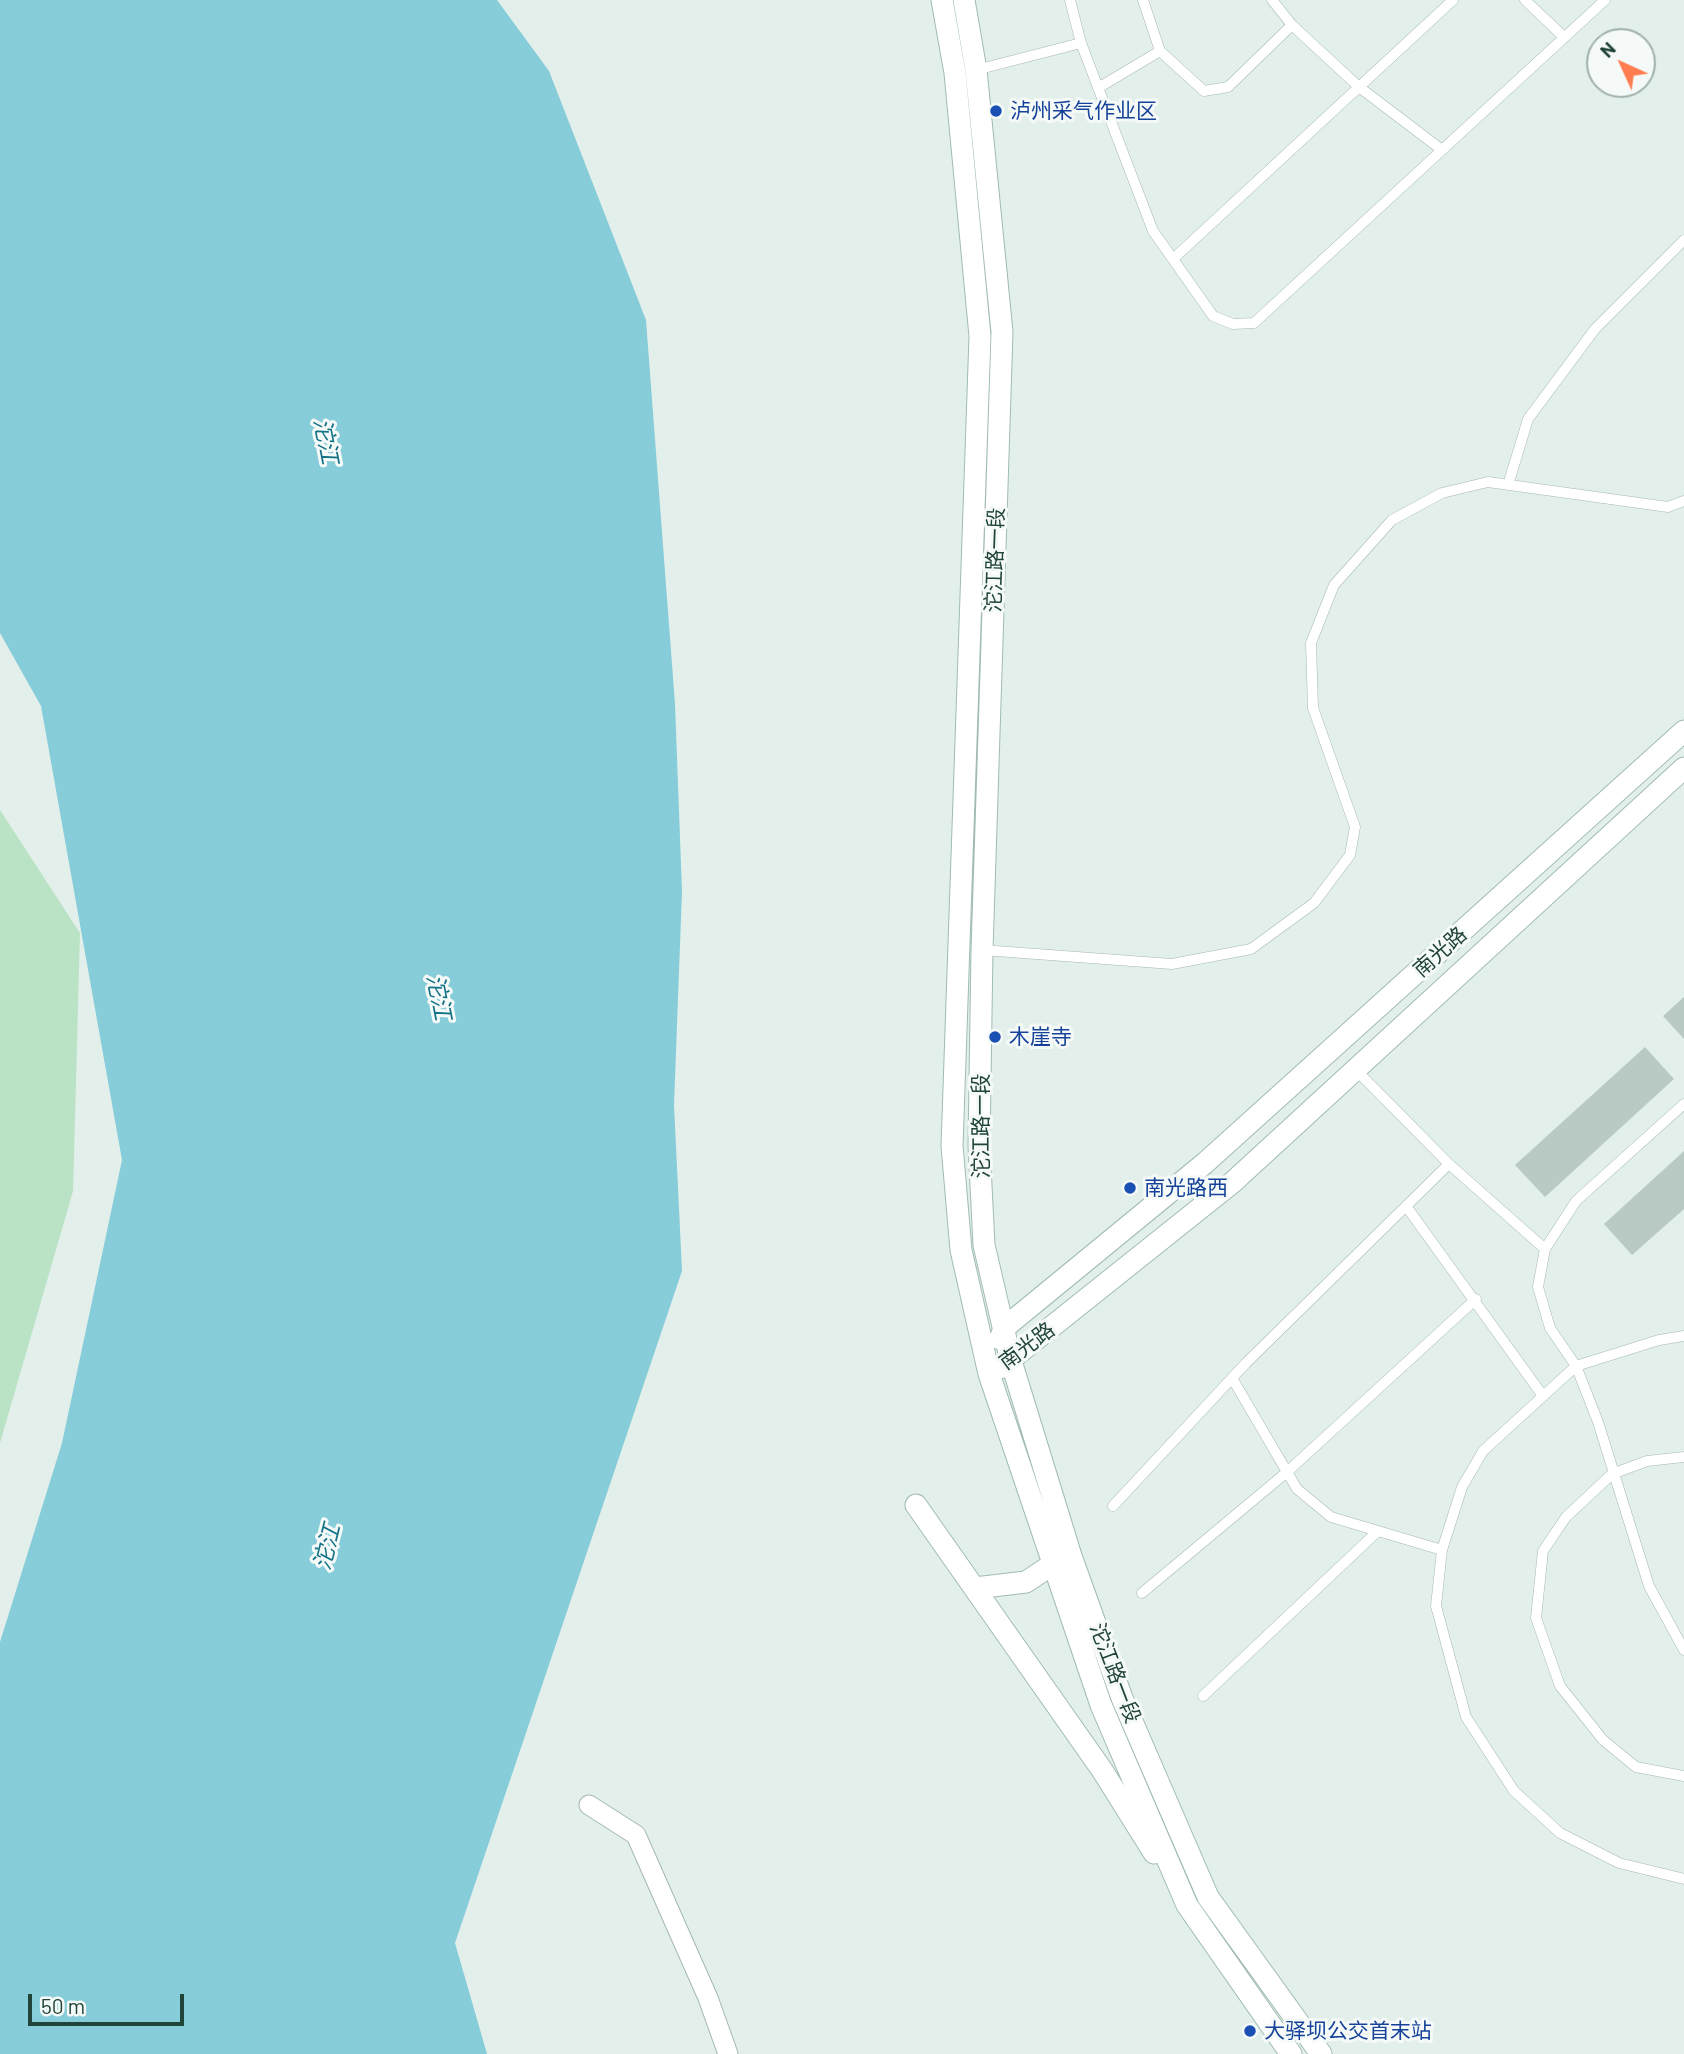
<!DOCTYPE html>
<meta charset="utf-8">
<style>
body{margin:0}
#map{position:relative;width:1684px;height:2054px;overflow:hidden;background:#e3efea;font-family:Barlow,sans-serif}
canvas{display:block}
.north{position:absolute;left:1586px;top:28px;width:70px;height:70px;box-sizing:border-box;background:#f5faf8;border:2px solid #a0b1ac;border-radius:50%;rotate:315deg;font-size:19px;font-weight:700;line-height:28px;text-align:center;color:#20433a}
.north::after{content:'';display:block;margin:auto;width:24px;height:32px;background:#ff7d51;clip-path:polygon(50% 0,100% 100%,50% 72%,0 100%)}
.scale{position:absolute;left:28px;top:1994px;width:156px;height:32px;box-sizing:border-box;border:4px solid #20433a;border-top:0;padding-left:9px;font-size:21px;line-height:24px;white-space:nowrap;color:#20433a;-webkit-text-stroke:5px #f5faf8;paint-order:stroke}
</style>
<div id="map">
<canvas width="1684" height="2054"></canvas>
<div class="north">N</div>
<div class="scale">50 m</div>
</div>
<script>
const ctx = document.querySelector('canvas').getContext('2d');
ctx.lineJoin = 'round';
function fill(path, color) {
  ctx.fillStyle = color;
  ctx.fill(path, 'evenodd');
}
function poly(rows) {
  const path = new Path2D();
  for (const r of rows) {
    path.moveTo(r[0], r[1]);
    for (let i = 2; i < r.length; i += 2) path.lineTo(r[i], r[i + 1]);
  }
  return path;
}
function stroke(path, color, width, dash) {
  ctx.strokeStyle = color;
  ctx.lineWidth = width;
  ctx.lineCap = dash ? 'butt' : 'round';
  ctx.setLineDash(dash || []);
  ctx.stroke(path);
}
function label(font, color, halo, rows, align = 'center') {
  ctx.font = font + ' Barlow,"Noto Sans SC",sans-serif';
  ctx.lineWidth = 6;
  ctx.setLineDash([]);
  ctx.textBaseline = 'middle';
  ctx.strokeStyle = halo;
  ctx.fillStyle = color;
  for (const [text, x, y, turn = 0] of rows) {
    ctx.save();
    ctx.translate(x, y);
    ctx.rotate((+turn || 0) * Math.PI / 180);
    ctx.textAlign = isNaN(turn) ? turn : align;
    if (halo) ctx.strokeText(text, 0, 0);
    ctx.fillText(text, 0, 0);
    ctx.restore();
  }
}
fill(poly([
 [0,810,80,933,73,1191,0,1443]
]), '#bae2c5');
fill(poly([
 [0,0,497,0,549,71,646,320,675,704,682,891,674,1105,682,1271,455,1943,487,2054,0,2054,0,1642,62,1443,122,1160,41,706,0,633]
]), '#86ccd9');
fill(poly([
 [1684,997,1684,1039,1663,1016],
 [1645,1047,1674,1079,1545,1197,1515,1165],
 [1684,1151,1684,1209,1632,1255,1604,1224]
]), '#b8cac3');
const lane = poly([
 [1070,0,1081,43],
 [1143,0,1160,51,1204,91,1228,87,1292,25],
 [1272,0,1292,25,1359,87,1442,150],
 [1525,0,1564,37],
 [976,70,1081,43,1153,231,1213,316,1233,324,1254,323,1605,0],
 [1098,88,1160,51],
 [1173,259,1453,0],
 [1508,485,1528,419,1595,329,1684,240],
 [982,950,1172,964,1251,949,1314,903,1350,855,1355,827,1313,708,1311,643,1334,585,1392,520,1442,493,1488,482,1668,507,1684,501],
 [1355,1069,1449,1164,1545,1249],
 [1684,1104,1576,1201,1545,1249,1538,1287,1550,1328,1576,1366,1598,1422,1649,1586,1684,1650],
 [1406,1206,1543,1396],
 [1684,1336,1659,1340,1576,1366,1483,1451,1462,1487,1442,1550,1436,1606,1466,1717,1514,1791,1560,1833,1619,1863,1684,1879],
 [1232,1378,1297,1489,1331,1517,1442,1550],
 [1684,1457,1647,1461,1612,1474,1566,1517,1543,1551,1536,1618,1560,1686,1603,1740,1636,1767,1684,1776],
 [1113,1506,1246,1363,1449,1164],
 [1142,1593,1287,1472,1476,1299],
 [1203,1696,1378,1531]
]);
const street = poly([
 [589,1805,636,1835,708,1998,728,2054]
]);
const secondary = poly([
 [942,0,955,73,980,336,952,1146,961,1250,989,1374,1101,1705,1187,1905,1291,2054],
 [964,0,976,70,1002,332,982,950,979,1146,984,1245,1011,1361,1071,1556,1122,1698,1208,1897,1321,2054],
 [1000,1339,1004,1328,1205,1163,1684,731],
 [1000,1368,1233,1182,1684,768],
 [916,1505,1102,1770,1154,1853],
 [975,1588,1026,1582,1053,1564]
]);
stroke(lane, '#a5b8b2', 11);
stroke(street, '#a5b8b2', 21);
stroke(secondary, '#a0bcb2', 23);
stroke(lane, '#fff', 10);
stroke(street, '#fff', 19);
stroke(secondary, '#fff', 21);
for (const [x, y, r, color] of [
 [996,111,7,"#1a4fb4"],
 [995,1037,7,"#1a4fb4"],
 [1130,1188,7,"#1a4fb4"],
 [1250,2031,7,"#1a4fb4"]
]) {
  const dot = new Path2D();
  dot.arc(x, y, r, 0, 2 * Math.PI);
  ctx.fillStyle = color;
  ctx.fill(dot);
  stroke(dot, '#f5faf8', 2.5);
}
label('21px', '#164399', '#f5faf8', [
 ["泸州采气作业区",1010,111],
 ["木崖寺",1009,1037],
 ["南光路西",1144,1188],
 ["大驿坝公交首末站",1264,2031]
], 'left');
label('21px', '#20433a', '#f5faf8', [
 ["沱江路一段",995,560,-88],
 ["南光路",1440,952,-42],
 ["沱江路一段",981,1126,-90],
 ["南光路",1027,1346,-37],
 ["沱江路一段",1115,1673,69]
]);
label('italic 23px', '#137286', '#f5faf8', [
 ["沱江",326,441,79],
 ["沱江",439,997,79],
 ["沱江",327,1547,-76]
]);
</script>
